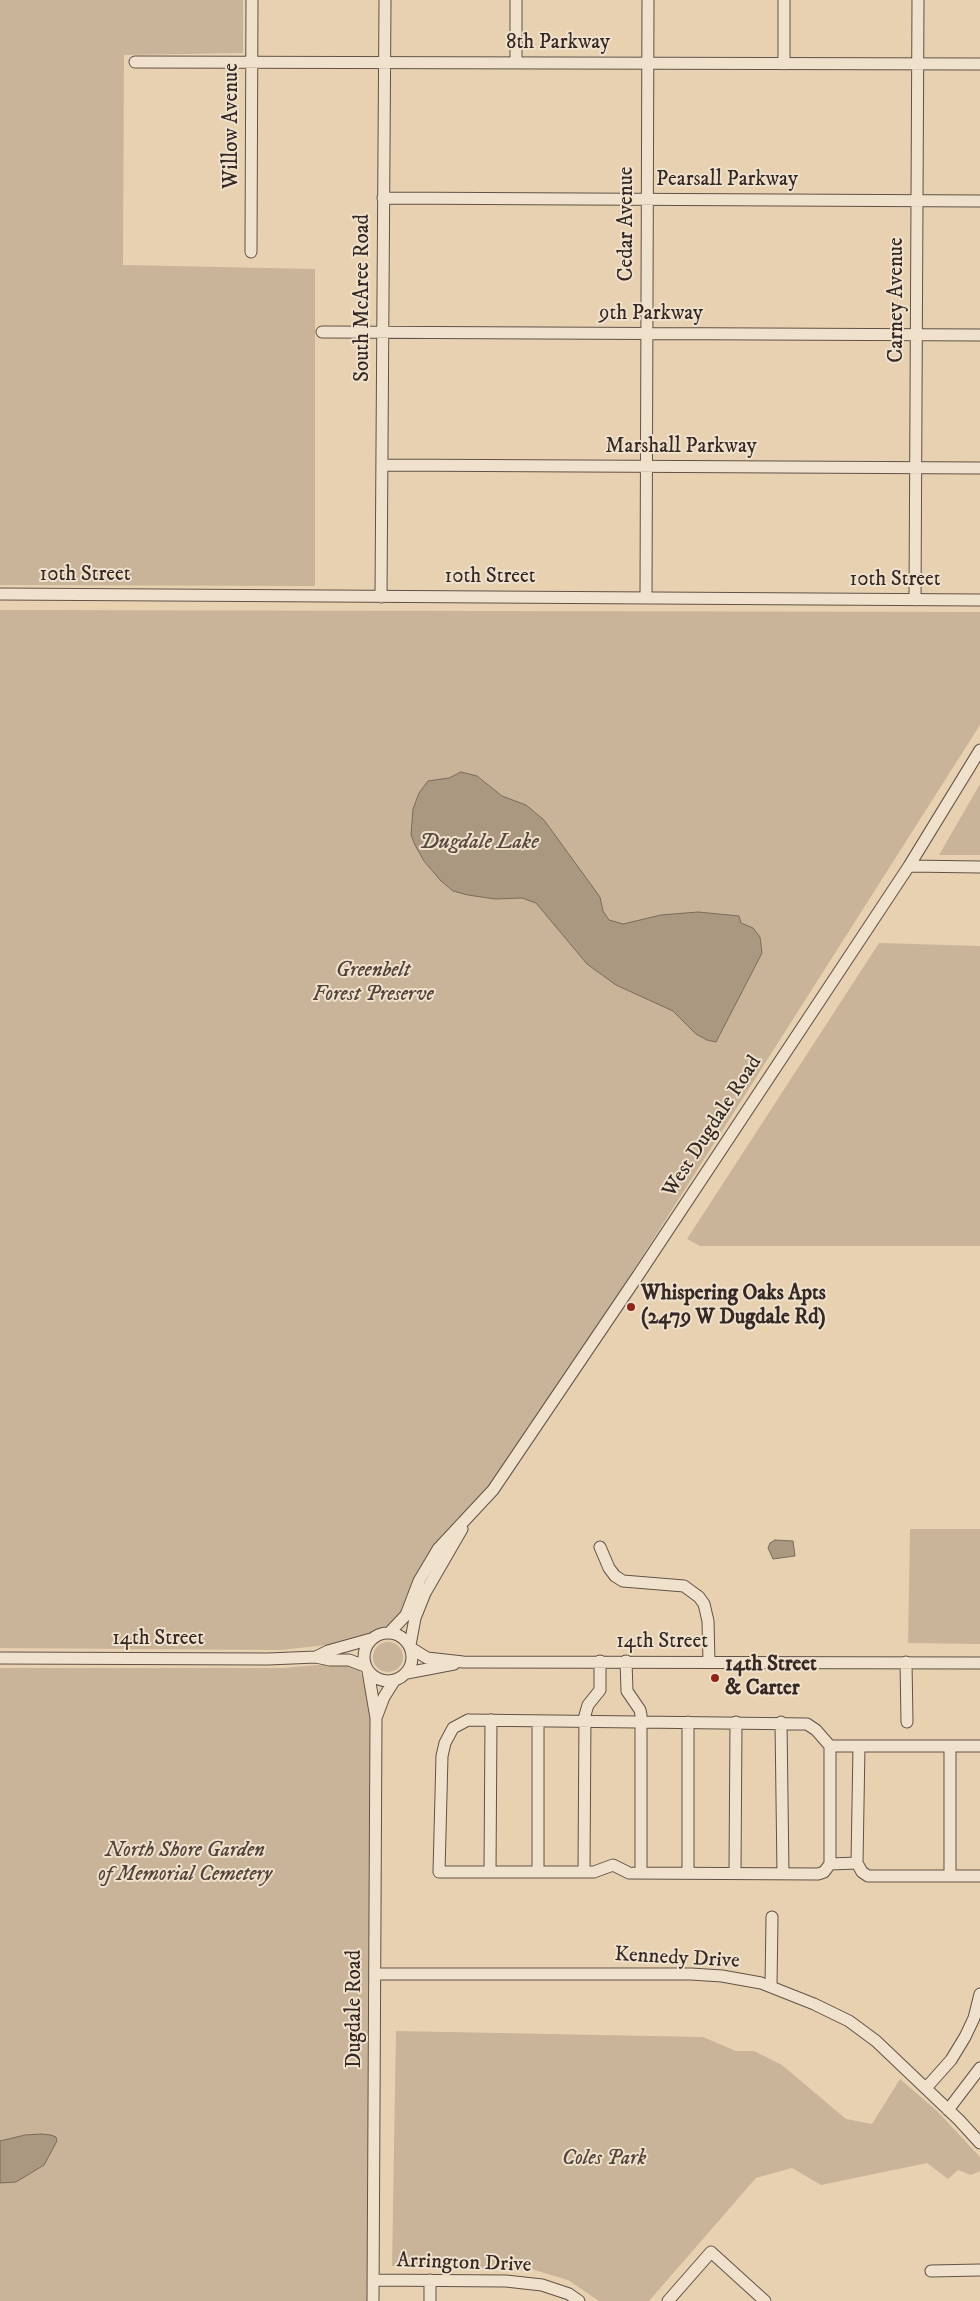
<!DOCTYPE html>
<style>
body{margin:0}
canvas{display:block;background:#e7d1b1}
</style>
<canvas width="980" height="2301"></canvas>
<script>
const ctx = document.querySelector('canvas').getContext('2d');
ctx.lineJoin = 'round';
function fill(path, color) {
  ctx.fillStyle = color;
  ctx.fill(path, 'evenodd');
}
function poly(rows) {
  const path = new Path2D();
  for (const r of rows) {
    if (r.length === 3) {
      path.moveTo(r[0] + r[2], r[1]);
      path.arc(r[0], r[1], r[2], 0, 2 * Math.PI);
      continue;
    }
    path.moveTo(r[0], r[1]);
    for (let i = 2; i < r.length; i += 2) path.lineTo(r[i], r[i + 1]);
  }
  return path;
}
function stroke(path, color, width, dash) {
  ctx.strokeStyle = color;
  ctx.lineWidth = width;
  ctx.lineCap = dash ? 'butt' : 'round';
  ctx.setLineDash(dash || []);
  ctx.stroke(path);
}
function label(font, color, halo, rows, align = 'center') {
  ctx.font = font + ' "IM FELL DW Pica",serif';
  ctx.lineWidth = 4;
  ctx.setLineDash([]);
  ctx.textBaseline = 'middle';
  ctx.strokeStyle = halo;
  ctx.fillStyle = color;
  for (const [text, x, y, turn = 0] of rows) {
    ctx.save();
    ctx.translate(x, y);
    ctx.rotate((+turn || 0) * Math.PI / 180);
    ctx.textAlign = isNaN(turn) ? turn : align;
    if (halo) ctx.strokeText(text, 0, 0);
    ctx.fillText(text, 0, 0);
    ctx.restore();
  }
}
fill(poly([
 [0,0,243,0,243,53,124,55,123,265,315,269,315,586,0,585],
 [0,610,980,612,980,725,523,1444,419,1570,403,1611,386,1629,344,1643,281,1650,0,1648],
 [980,784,980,855,939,855],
 [879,943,980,946,980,1246,700,1246,687,1239],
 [910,1529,980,1529,980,1644,908,1643],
 [388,1657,15],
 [338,1663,353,1666,360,1671,370,1701,367,2301,0,2301,0,1668,284,1668],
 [396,2031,703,2037,736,2051,754,2051,782,2065,846,2119,872,2124,900,2079,937,2111,980,2157,980,2171,971,2175,958,2170,948,2179,927,2163,821,2185,792,2168,756,2178,649,2301,599,2301,568,2280,531,2269,392,2266]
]), '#c9b499');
const water = poly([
 [461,772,477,776,502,796,526,805,544,820,600,897,603,911,609,920,623,924,661,915,698,912,739,916,741,923,753,928,760,937,762,953,716,1042,707,1040,696,1034,673,1011,616,985,587,964,536,903,522,898,495,899,468,895,453,891,441,881,424,861,415,845,411,835,413,809,419,793,428,781,449,778,461,772],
 [775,1540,793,1541,795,1556,773,1559,768,1548,770,1543,775,1540],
 [41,2134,51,2135,56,2137,57,2141,44,2165,16,2182,0,2183,0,2141,25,2135,41,2134]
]);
fill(water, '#aa9881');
stroke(water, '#7b6b5c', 1);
const minor = poly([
 [784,0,784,64],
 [135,62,980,64],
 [516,62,516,0],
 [383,198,980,201],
 [251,252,252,0],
 [322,332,980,335],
 [382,465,980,468],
 [0,594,980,600],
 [381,597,385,0],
 [646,598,648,0],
 [915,600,918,0],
 [909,866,980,867],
 [600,1547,609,1568,615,1576,623,1581,684,1586,699,1597,704,1604,708,1621,709,1661],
 [388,1657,24],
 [389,1633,406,1615,419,1581,438,1549,493,1490,639,1274,909,866,980,750],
 [410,1645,415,1618,425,1593,462,1529],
 [411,1648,427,1658,463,1662,980,1663],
 [316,1657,328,1651,371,1639],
 [0,1658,268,1659,316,1657,330,1660,349,1660,365,1666],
 [626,1661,627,1691,640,1710,641,1715,641,1873],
 [906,1662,907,1722],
 [368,1671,376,1718,373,2301],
 [407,1673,454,1664],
 [376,1718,384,1697,394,1681],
 [468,1720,807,1724,816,1730,830,1746,830,1864,824,1872,818,1874,629,1873,613,1865,594,1872,439,1872,442,1756,445,1743,453,1728,468,1720],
 [688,1722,688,1873],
 [781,1722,783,1874],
 [830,1746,980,1746],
 [950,1746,950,1876],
 [857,1863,859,1746],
 [830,1864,857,1863,862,1872,868,1876,980,1876],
 [490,1872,491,1720],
 [538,1872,538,1721],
 [584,1872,585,1715,588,1705,600,1690,600,1661],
 [735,1873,736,1722],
 [375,1974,691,1974,722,1976,761,1983,814,2004,849,2021,876,2041,959,2120,980,2143],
 [771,1986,772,1917],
 [926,2088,951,2060,965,2037,974,2018,980,1994],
 [948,2110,980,2068],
 [931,2271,980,2270],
 [373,2280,506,2281,542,2285,569,2294,579,2301],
 [430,2301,430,2280],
 [668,2301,711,2252,765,2301]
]);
stroke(minor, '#625247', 13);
stroke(minor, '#efe1cc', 11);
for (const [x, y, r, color] of [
 [631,1307,5,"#8f2418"],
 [715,1678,5,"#8f2418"]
]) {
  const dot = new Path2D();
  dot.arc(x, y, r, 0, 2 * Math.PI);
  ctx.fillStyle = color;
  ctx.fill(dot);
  stroke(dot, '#efe1cc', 2);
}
label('21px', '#352824', '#efe1cc', [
 ["8th Parkway",558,44],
 ["Willow Avenue",233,126,-90],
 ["Pearsall Parkway",727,181],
 ["Cedar Avenue",628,224,-90],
 ["South McAree Road",364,298,-90],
 ["Carney Avenue",898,300,-90],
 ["9th Parkway",651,315],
 ["Marshall Parkway",681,448],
 ["10th Street",85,576],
 ["10th Street",490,578],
 ["10th Street",895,581],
 ["West Dugdale Road",713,1127,-57],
 ["14th Street",158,1640],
 ["14th Street",662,1643],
 ["Kennedy Drive",677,1959,3],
 ["Dugdale Road",356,2009,-90],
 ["Arrington Drive",464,2264,2]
]);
label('italic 21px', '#53443b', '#efe1cc', [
 ["Greenbelt",373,972],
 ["Forest Preserve",373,996],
 ["North Shore Garden",185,1852],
 ["of Memorial Cemetery",185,1876],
 ["Coles Park",604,2160]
]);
label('bold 21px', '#352824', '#efe1cc', [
 ["Whispering Oaks Apts",641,1295],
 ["(2479 W Dugdale Rd)",641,1319],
 ["14th Street",725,1666],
 ["& Carter",725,1690]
], 'left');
label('italic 22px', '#584a40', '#efe1cc', [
 ["Dugdale Lake",479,843]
]);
</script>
